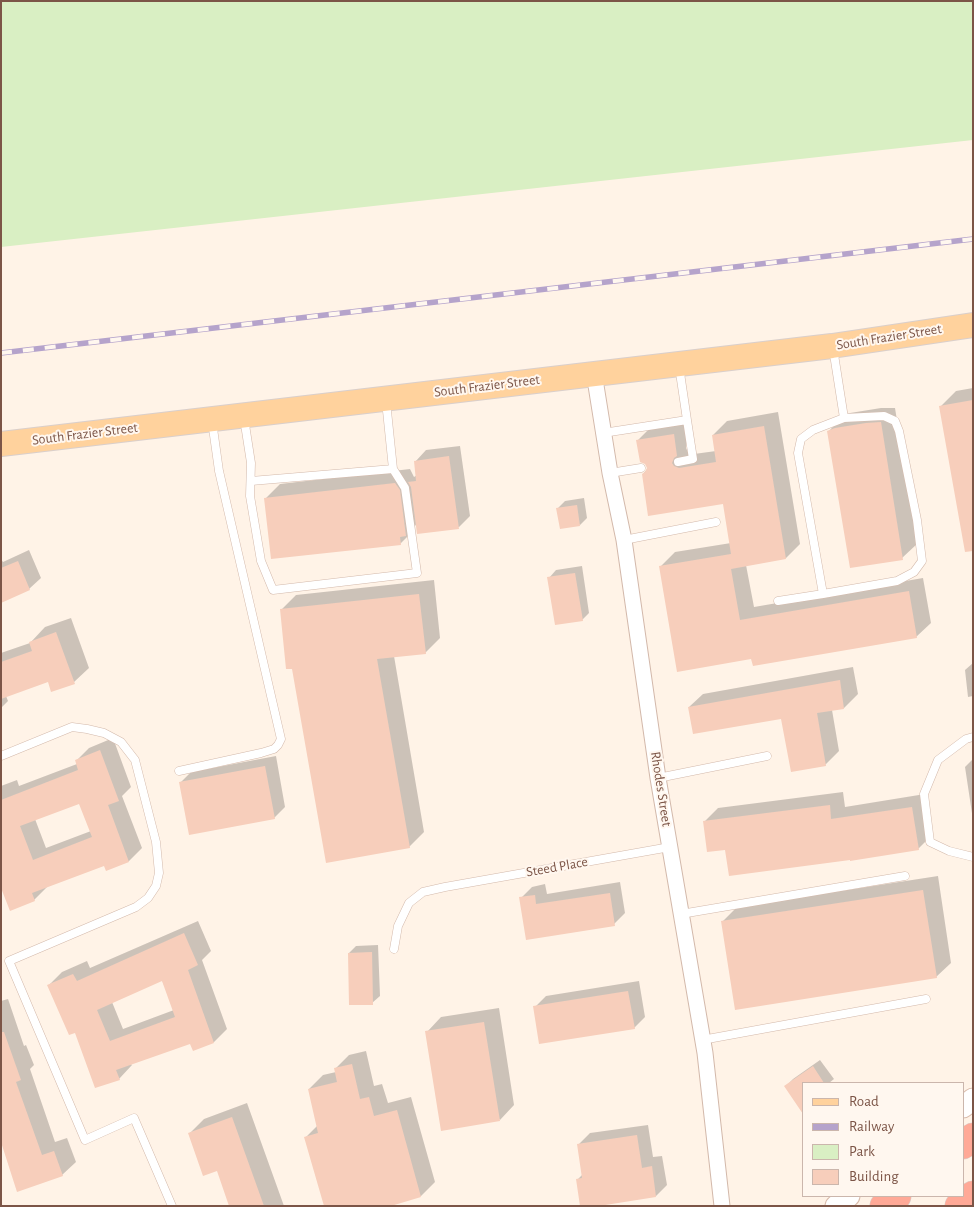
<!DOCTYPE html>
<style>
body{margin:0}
#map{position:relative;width:974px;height:1207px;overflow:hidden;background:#fff3e7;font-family:"Alegreya Sans",sans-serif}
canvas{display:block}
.frame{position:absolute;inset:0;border:2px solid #7c5547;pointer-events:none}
.legend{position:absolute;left:802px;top:1082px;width:162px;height:115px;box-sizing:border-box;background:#fff7ef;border:1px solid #cbb6ac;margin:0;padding:6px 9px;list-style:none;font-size:15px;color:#7c5547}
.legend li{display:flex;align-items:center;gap:10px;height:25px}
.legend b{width:25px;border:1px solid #cbb6ac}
</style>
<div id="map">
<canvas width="974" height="1207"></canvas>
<div class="frame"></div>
<ul class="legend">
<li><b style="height:6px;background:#ffd29d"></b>Road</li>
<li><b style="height:6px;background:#b5a3cb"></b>Railway</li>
<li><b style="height:14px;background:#d9efc3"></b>Park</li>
<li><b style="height:14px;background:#f7cebb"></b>Building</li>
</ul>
</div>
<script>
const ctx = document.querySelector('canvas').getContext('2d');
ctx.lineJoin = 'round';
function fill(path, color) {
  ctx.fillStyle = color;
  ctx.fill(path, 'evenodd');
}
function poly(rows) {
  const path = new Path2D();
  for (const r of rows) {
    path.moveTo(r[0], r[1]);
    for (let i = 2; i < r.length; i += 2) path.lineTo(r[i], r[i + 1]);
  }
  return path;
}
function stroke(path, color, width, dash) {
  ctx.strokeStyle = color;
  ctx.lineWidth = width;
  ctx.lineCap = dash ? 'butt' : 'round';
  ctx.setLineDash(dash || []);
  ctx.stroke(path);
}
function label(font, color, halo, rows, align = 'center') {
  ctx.font = font + ' "Alegreya Sans",sans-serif';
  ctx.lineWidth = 4;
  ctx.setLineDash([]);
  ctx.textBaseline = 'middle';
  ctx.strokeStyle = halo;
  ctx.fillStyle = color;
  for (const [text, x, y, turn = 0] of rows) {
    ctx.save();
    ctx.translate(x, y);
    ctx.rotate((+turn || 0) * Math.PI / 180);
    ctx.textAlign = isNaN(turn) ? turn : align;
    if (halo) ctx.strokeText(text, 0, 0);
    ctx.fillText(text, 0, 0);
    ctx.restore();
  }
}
fill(poly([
 [1,1,973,1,973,140,1,247]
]), '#d9efc3');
fill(poly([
 [973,388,973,541,941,406,956,391],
 [881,408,895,408,917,544,902,558,829,431,843,416,850,413],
 [778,412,800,544,786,558,746,565,754,607,923,578,931,623,916,637,752,658,660,567,675,552,731,543,724,503,643,474,648,468,638,440,652,426,688,420,686,448,688,452,694,454,716,451,713,435,727,421],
 [460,446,470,516,459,527,417,523,415,526,415,529,400,544,266,498,280,484,410,469,414,477,417,475,415,462,426,450],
 [584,498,587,518,580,525,558,508,565,501],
 [29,550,41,578,29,589,1,601,1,559,3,562],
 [582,566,589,613,582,620,549,578,556,570],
 [434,580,440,638,425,653,394,656,424,832,409,847,293,667,281,610,296,595],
 [71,618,89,668,74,682,49,681,6,696,8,701,1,708,1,653,30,643,45,627],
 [973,663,973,696,968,697,965,670],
 [853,667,858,694,844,708,832,710,839,751,825,765,782,717,689,707,703,694],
 [113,738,131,787,122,796,142,848,129,861,106,869,105,864,47,886,47,887,34,900,1,851,1,786,17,780,19,786,77,764,76,761,89,748],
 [79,802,91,831,46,848,35,819],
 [276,756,285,807,274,818,180,783,191,772],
 [973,759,973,820,965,767],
 [843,792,845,807,925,794,932,835,918,849,851,859,726,848,704,822,718,808],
 [938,876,951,963,936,977,722,922,737,907],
 [620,882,625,913,614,924,527,938,521,898,532,887,545,884,547,894],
 [198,921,211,951,202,960,227,1029,214,1042,193,1049,190,1042,131,1064,132,1065,119,1079,76,1031,49,985,62,972,87,961,90,968],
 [162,980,174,1010,123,1029,112,1002],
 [378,945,380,996,372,1003,349,953,356,946],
 [639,981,645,1017,634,1028,535,1007,546,996],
 [8,999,24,1046,26,1045,34,1065,30,1069,55,1142,67,1138,76,1162,62,1175,1,1138,1,1001],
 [499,1008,514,1105,500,1120,427,1032,441,1017],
 [366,1051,374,1086,382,1084,388,1103,411,1097,435,1182,421,1196,386,1206,306,1137,318,1125,309,1089,323,1075,336,1072,335,1069,349,1055],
 [820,1060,834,1079,829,1083,803,1083,786,1086,793,1079],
 [247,1103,284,1206,231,1206,218,1170,189,1134,204,1119],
 [648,1125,653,1157,662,1156,667,1185,656,1196,577,1180,583,1174,579,1144,590,1133]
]), '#0003');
fill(poly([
 [973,400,973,551,965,552,939,406],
 [881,422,903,560,850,568,827,431,835,428,866,423],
 [764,426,786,559,731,569,740,620,909,591,917,638,753,666,751,659,677,672,659,566,731,554,723,504,648,516,642,474,645,472,647,468,645,464,640,462,636,440,674,434,677,456,674,458,672,463,674,466,679,468,716,462,712,435],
 [449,456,459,529,417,534,411,487,408,482,416,481,414,461],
 [395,483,400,490,406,536,400,537,401,545,271,559,264,498],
 [577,505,580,526,560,529,556,508],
 [18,561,30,590,1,603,1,568],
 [575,573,583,621,555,625,547,577],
 [419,594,426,654,377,659,410,848,326,863,292,669,286,669,280,609],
 [56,632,75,684,51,692,48,682,1,699,1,662,32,651,29,642],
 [840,680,844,709,817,713,826,766,791,772,781,719,693,734,688,707],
 [100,750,119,801,108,805,129,862,106,871,104,866,32,893,35,901,10,911,1,888,1,800,78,770,75,760],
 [79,804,92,837,33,860,20,826],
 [265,766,275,819,189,835,179,782],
 [830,805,831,819,912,807,919,850,850,861,850,860,729,876,725,850,707,852,703,821],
 [923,890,937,978,735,1010,721,921],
 [610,893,615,926,526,940,519,897,535,895,536,904],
 [184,933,198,965,188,970,214,1043,193,1051,190,1044,116,1070,120,1080,95,1088,75,1033,69,1035,47,985,73,974,77,981],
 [162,981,175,1017,110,1041,97,1010],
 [372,952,373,1005,349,1005,348,953],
 [628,991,635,1029,539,1044,533,1006],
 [484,1022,500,1121,441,1131,425,1031],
 [1,1032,4,1032,21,1080,16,1082,42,1155,54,1151,63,1176,17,1192,1,1142],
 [352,1064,360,1099,369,1097,374,1116,397,1110,421,1197,391,1206,324,1206,304,1137,318,1133,308,1089,337,1082,334,1068],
 [813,1066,824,1083,803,1083,803,1114,784,1086],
 [232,1117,264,1206,229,1206,217,1171,203,1176,188,1133],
 [637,1135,642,1168,652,1166,656,1197,599,1206,580,1206,576,1179,582,1178,577,1144]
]), '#f7cebb');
const lane = poly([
 [833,348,844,418,813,430,801,439,798,453,823,594,897,581,914,572,922,561,917,520,899,431,895,421,884,416,844,418],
 [244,418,251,463,250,496,261,561,273,590,417,573,405,488,393,469,386,401],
 [603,433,687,420,679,366],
 [678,462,693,459,687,420],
 [610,473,641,468],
 [251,481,393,469],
 [624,540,716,522],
 [778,601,823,594],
 [973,737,966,739,938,760,924,794,930,842,949,851,973,857],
 [1,756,72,727,87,729,104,733,121,742,135,760,156,842,159,873,156,886,148,898,136,907,9,961,85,1140,134,1118,172,1206],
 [179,771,261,753,274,749,278,745,281,739,219,471,212,421],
 [658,778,767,756],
 [681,914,905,876],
 [394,949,398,926,409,903,423,892,445,887,670,847],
 [702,1040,926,999]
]);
const street = poly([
 [594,373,610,473,624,540,658,778,705,1053,722,1206]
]);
const secondary = poly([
 [963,1107,973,1099],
 [836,1206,849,1196]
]);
const primary = poly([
 [1,444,832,346,973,325]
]);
const highway = poly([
 [963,1145,973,1137],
 [884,1206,897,1196],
 [959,1206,973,1195]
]);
stroke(lane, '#d3b9ab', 9);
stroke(street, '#d3b9ab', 17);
stroke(secondary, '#d9bbaa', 23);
stroke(primary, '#dacfcb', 26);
stroke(highway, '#dacfcb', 29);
stroke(lane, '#fff', 8);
stroke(street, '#fff', 15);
stroke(secondary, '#fff', 21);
stroke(primary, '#ffd29d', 24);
stroke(highway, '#ffa997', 28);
const rail = poly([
 [1,353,973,239]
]);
stroke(rail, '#b5a3cb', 5.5);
stroke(rail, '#fff7ef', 4, [11]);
label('14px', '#7c5547', '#fff7ef', [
 ["South Frazier Street",889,337,-9],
 ["South Frazier Street",487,386,-7],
 ["South Frazier Street",85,434,-7],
 ["Rhodes Street",661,789,81],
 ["Steed Place",557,867,-10]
]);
</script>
